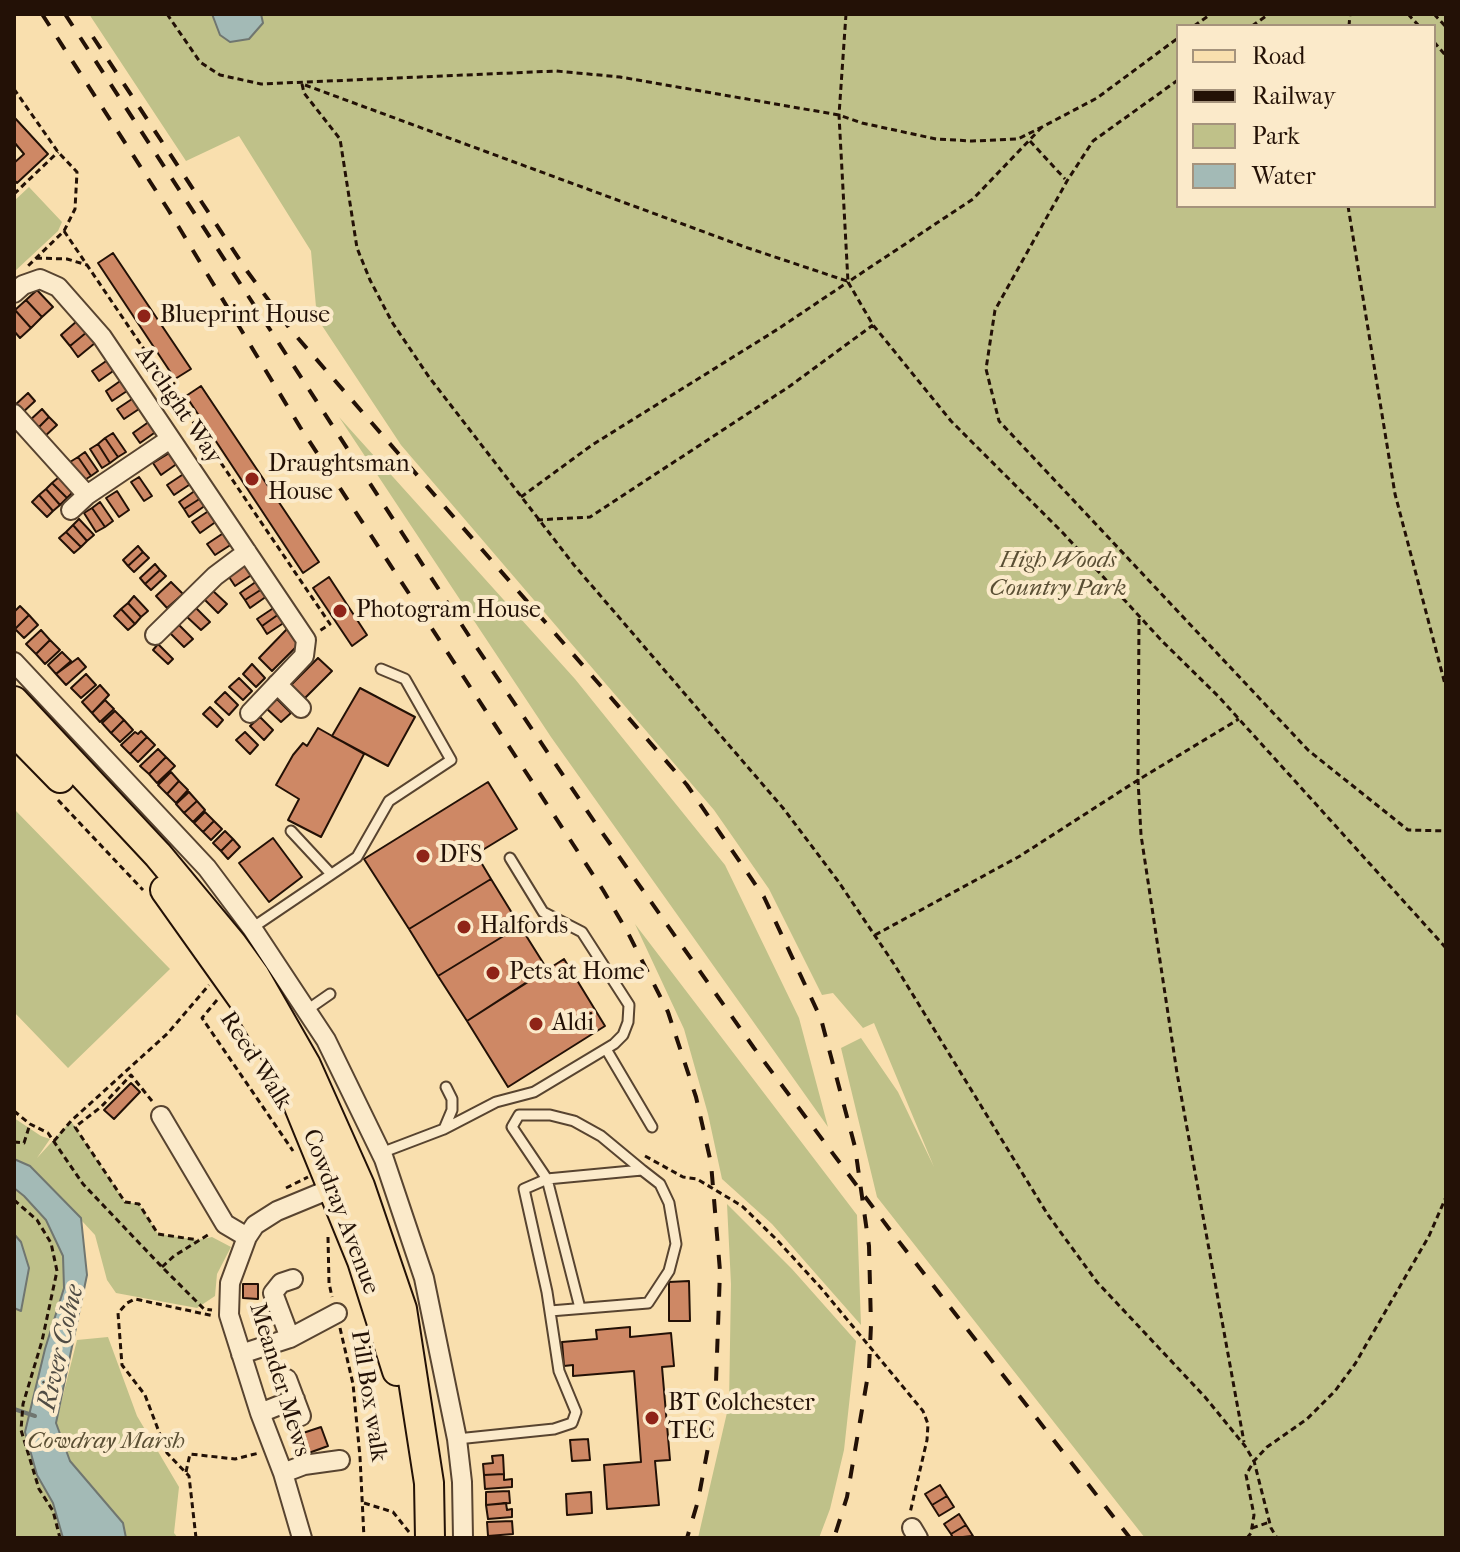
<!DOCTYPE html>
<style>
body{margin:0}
#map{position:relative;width:1460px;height:1552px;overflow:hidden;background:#f9dfae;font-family:"IM FELL French Canon",serif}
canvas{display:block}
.frame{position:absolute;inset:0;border:16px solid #231106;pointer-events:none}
.legend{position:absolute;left:1176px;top:24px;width:260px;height:184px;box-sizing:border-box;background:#fbeaca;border:2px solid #a5937c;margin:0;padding:10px 14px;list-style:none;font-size:24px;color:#231106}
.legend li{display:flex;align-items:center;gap:16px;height:40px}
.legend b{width:40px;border:2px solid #a5937c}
</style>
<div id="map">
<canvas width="1460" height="1552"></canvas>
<div class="frame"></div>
<ul class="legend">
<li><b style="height:10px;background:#f9dfae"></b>Road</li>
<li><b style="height:10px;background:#231106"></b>Railway</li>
<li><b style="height:22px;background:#bfc189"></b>Park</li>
<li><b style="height:22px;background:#a3bab6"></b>Water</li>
</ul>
</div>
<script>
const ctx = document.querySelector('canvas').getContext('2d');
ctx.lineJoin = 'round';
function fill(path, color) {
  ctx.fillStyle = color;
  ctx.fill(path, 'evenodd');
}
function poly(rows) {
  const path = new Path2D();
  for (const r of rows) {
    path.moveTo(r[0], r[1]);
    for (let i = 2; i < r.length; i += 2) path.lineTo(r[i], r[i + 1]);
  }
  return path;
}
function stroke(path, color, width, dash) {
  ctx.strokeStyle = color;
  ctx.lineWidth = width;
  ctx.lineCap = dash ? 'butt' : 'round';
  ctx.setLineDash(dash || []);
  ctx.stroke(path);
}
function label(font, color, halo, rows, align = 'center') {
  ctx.font = font + ' "IM FELL French Canon",serif';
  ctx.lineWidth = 8;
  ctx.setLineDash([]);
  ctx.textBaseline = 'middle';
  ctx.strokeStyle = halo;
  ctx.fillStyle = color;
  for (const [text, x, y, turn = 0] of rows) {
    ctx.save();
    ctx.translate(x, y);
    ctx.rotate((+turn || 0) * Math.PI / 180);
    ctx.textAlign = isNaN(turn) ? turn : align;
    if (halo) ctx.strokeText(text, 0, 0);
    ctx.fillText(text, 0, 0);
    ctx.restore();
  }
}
fill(poly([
 [89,14,1446,14,1446,1538,1145,1538,877,1197,841,1048,861,1038,898,1092,934,1167,874,1023,863,1028,833,993,822,995,769,889,714,810,401,445,317,318,311,251,239,136,186,161],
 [1178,26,1434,26,1434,206,1178,206],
 [29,187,62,222,58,231,14,272,14,201],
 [339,417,575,679,725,865,799,1018,828,1127,551,737],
 [16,811,170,969,68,1068,14,1012,14,813],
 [635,924,857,1215,861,1325,772,1224,722,1179,708,1114,684,1029],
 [14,1118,41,1136,50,1139,37,1158,71,1121,125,1202,139,1204,158,1234,198,1240,212,1237,231,1247,217,1274,215,1296,197,1308,116,1293,107,1280,95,1235,31,1166,14,1159],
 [14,1188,24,1196,46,1220,63,1255,64,1287,45,1349,25,1432,37,1475,53,1503,63,1538,14,1538],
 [727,1204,792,1269,856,1341,844,1450,830,1509,819,1538,698,1538,729,1404,731,1284],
 [108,1337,137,1416,179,1487,174,1533,178,1538,126,1538,123,1523,70,1461,56,1423,77,1340]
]), '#bfc189');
const water = poly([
 [212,14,261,14,263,23,249,39,230,42,220,35,212,14],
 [14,1159,30,1166,81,1218,87,1275,56,1423,70,1461,123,1523,126,1538,63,1538,53,1503,37,1475,25,1432,45,1349,64,1288,63,1256,46,1220,24,1196,14,1188,14,1159],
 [14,1234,21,1242,29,1268,21,1311,14,1308,14,1234]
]);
fill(water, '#a3bab6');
stroke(water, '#707670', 2);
stroke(poly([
 [14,1409,35,1416]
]), '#707670', 4);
const building = poly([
 [14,117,48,154,17,183,14,180,14,163,24,154,14,142,14,117],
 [113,253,191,369,175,379,98,263,113,253],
 [37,290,53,307,42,317,26,300,37,290],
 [26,300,42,317,31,328,15,310,26,300],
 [15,310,31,328,20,338,14,331,15,310],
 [77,321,87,332,70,346,61,335,77,321],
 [87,332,95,343,78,357,70,346,87,332],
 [109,359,116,369,99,381,92,371,109,359],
 [123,379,130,389,112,401,106,391,123,379],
 [201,386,319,562,303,573,186,396,201,386],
 [28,393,35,401,21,414,14,406,28,393],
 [135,397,142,407,124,419,117,409,135,397],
 [42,409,49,417,36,430,28,422,42,409],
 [49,417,57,425,43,438,36,430,49,417],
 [150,421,157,431,140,443,133,433,150,421],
 [113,433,126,452,118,457,105,438,113,433],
 [105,438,118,457,110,463,98,444,105,438],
 [98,444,110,463,102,468,90,449,98,444],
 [85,452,98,471,91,476,78,457,85,452],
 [171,452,178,463,161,475,153,463,171,452],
 [78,457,91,476,83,481,70,462,78,457],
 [185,473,192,483,174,495,167,485,185,473],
 [59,477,73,492,67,498,52,483,59,477],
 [139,477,152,496,144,501,131,482,139,477],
 [52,483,67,498,60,505,46,489,52,483],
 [46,489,60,505,53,511,39,495,46,489],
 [196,490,201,498,184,509,179,502,196,490],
 [117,491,129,510,119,517,106,498,117,491],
 [39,495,53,511,47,517,32,502,39,495],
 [201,498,206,505,189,517,184,509,201,498],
 [100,502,113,521,105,527,92,508,100,502],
 [92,508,105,527,96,532,84,513,92,508],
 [210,510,217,521,200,533,192,522,210,510],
 [79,519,94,535,87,541,73,525,79,519],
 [73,525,87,541,81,547,66,532,73,525],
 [66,532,81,547,74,553,59,538,66,532],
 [225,532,232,544,215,555,207,544,225,532],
 [138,546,143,552,128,566,123,560,138,546],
 [143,552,149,558,134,572,128,566,143,552],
 [245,563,253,574,235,586,227,574,245,563],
 [155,564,160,570,145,584,140,578,155,564],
 [160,570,166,576,151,590,145,584,160,570],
 [329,577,367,635,352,646,313,588,329,577],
 [257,581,262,589,245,600,240,593,257,581],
 [171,582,183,594,167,608,156,596,171,582],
 [262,589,267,596,250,608,245,600,262,589],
 [212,590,227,604,218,613,203,598,212,590],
 [134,596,148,611,141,617,128,603,134,596],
 [128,603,141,617,135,624,121,609,128,603],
 [20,606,29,615,15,629,14,612,20,606],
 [195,607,210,622,201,630,186,616,195,607],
 [275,607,279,614,262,626,257,619,275,607],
 [121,609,135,624,128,630,114,616,121,609],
 [279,614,285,622,267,634,262,626,279,614],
 [29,615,38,625,24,638,15,629,29,615],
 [178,624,193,639,184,647,170,633,178,624],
 [287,629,300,643,272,671,259,658,287,629],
 [41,630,50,640,36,654,26,644,41,630],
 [50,640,60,650,45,664,36,654,50,640],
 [158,644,173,659,168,664,153,650,158,644],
 [62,652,71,661,56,674,48,665,62,652],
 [78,658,86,667,66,685,56,674,78,658],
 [318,658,332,671,303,700,290,686,318,658],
 [252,664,265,678,256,687,243,674,252,664],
 [86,674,96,685,81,698,71,688,86,674],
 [239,678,252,691,243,700,229,687,239,678],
 [100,685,109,695,92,713,82,702,100,685],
 [360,688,415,717,388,766,332,736,360,688],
 [225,692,238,705,229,715,215,702,225,692],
 [277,699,291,713,281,722,267,709,277,699],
 [105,700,114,709,100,722,92,713,105,700],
 [210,707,223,720,217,727,203,714,210,707],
 [115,711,124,720,111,733,102,723,115,711],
 [260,717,273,730,264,740,250,726,260,717],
 [124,720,133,730,120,742,111,733,124,720],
 [318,728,364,754,321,837,288,820,299,799,276,785,293,755,303,743,307,746,318,728],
 [141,731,147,737,130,754,121,745,135,732,138,734,141,731],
 [245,732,258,745,250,754,236,740,245,732],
 [147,737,155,745,138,762,130,754,147,737],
 [158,749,166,757,149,774,140,766,158,749],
 [166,757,175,766,157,783,149,774,166,757],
 [171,772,179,781,167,794,158,785,171,772],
 [179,781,188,790,176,803,167,794,179,781],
 [488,782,517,829,476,854,491,879,409,929,364,859,488,782],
 [189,792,197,801,184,813,176,804,189,792],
 [197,801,205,810,193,822,184,813,197,801],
 [205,812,214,821,203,832,194,823,205,812],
 [214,821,222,829,211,840,203,832,214,821],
 [225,831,233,839,221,851,213,843,225,831],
 [273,838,302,877,269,902,239,863,273,838],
 [233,839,240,847,228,859,221,851,233,839],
 [491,879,520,926,438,976,409,929,491,879],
 [520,926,547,969,467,1021,438,976,520,926],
 [564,959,605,1026,508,1087,467,1021,564,959],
 [131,1083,140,1092,114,1119,104,1110,131,1083],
 [689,1281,690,1321,669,1321,669,1282,689,1281],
 [243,1284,258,1284,258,1299,243,1298,243,1284],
 [630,1327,630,1337,671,1333,674,1366,662,1367,670,1460,655,1461,659,1505,607,1509,604,1465,641,1462,634,1371,573,1376,573,1365,564,1366,562,1342,597,1339,596,1330,630,1327],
 [321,1427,328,1446,306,1454,300,1434,321,1427],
 [588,1439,590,1460,572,1461,570,1440,588,1439],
 [503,1455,504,1474,484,1475,483,1464,493,1463,492,1456,503,1455],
 [504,1474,504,1480,512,1479,512,1487,485,1489,484,1475,504,1474],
 [940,1485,947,1496,932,1505,925,1494,940,1485],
 [509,1491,510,1503,486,1505,486,1492,509,1491],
 [591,1492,592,1513,567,1515,566,1494,591,1492],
 [947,1496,954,1507,939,1516,932,1505,947,1496],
 [506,1503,507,1510,512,1509,512,1517,488,1519,486,1505,506,1503],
 [959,1514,966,1525,951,1534,944,1524,959,1514],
 [512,1521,513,1534,488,1536,487,1522,512,1521],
 [966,1525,973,1536,953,1538,951,1534,966,1525]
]);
fill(building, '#ce8865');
stroke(building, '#231106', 2);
const service = poly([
 [291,831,331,874],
 [252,928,357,857,389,801,451,760,405,679,381,669],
 [307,1010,330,994],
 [606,1049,652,1127],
 [444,1129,452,1110,452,1099,446,1087],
 [381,1153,444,1129,496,1102,534,1092,614,1044,623,1035,628,1022,629,1005,582,932,543,912,510,858],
 [580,1308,547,1179,512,1127,519,1115,550,1115,574,1121,601,1136,642,1170],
 [457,1439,554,1429,572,1423,576,1412,559,1371,547,1292,524,1189,547,1179,642,1170,660,1184,669,1203,676,1244,669,1271,648,1303,550,1311]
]);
const minor = poly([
 [14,293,23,285,40,279,58,287,102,337,306,640,304,656,250,713],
 [14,414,87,495,170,439],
 [71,510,87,495],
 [155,635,215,576,247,552],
 [14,662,207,868,252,928,326,1040,384,1159,424,1278,457,1439,462,1482,463,1538],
 [277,684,301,708],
 [161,1116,225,1224,247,1237],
 [290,1338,273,1293,281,1283,293,1279],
 [241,1354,290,1338,337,1313],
 [287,1379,301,1416],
 [260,1413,295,1399],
 [283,1473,304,1465,340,1460],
 [912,1528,918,1538],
 [302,1538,283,1473,260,1413,229,1315,230,1283,247,1237,255,1225,277,1211,340,1185]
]);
const primary = poly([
 [14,701,158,855,232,944,255,976,306,1065,360,1186,402,1309,429,1483,430,1538],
 [14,731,60,778],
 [165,890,249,1008,282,1065,362,1261,397,1371]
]);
stroke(service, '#584430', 13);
stroke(minor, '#584430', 22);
stroke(primary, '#231106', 32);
stroke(poly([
 [167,14,200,62,220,75,261,84,556,71,620,77,839,115,862,123,936,139,972,141,1018,139,1042,127,1097,98,1178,38],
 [846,14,839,115,848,282],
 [1408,14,1419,26],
 [1434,14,1446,27],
 [1194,26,1211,14],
 [1252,26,1269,14],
 [1349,26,1350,14],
 [1434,42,1446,56],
 [1178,80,1093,141,1067,181,995,310,986,369,999,421,1308,750,1408,830,1446,831],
 [302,84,304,93,340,139,357,248,370,280,392,322,429,377,574,565,783,808,838,881,894,964,1048,1215,1097,1282,1205,1397,1245,1446,1254,1461,1271,1528,1277,1538],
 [305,85,745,247,847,281],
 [14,89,58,152,77,172,75,209,64,231,28,266],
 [1042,127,973,199,848,282,873,325,951,421,1063,533,1162,641,1219,697,1446,948],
 [1030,141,1065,179],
 [14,194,58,152],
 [1348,206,1395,494,1446,688],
 [64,231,330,624,318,632],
 [36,258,67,259,87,265],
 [521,497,592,445,778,329,848,282],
 [537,520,590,517,790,386,873,325],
 [1139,619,1138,780,1141,835,1177,1073,1244,1442],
 [58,800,143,890],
 [875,935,1020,856,1138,780,1239,719],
 [217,1000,202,1018,293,1151],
 [152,1101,131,1075,101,1107,75,1127,125,1202,139,1204,158,1234,198,1240],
 [14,1111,30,1124,48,1133,83,1184,162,1267,204,1309,212,1310],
 [54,1141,71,1121,168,1033,209,985],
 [14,1142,24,1143,30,1124],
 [645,1156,683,1177,697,1179,742,1206,777,1240,821,1288,923,1411,928,1424,927,1440,910,1513],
 [286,1188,308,1177],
 [14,1200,37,1220,51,1243,57,1271,42,1341,23,1404,21,1430,39,1489,53,1511,60,1538],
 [328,1237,329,1283,332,1297],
 [162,1267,174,1256,211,1233],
 [340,1328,353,1384,360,1457,364,1538],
 [186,1472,190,1454,235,1459,259,1453],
 [364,1503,393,1512,409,1532],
 [1252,1528,1270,1522],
 [196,1538,189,1476,167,1453,145,1395,122,1365,118,1313,127,1303,135,1299,214,1316],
 [1247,1538,1251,1533,1254,1515,1246,1475,1254,1461,1267,1447,1307,1419,1335,1391,1355,1364,1429,1236,1446,1197]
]), '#231106', 3, [6, 4]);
stroke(service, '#fbeaca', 9);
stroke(minor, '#fbeaca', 18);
stroke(primary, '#f9dfae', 28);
stroke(poly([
 [42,14,169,211,300,427,603,890,628,933,668,1012,696,1097,711,1163,720,1271,715,1410,698,1501,687,1538],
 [65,14,471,639,594,821,754,1048,890,1230,1130,1538],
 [93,37,247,271,290,329,687,785,764,897,821,1019,855,1147,869,1246,871,1325,869,1369,847,1497,834,1538]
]), '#231106', 4, [14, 14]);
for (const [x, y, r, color] of [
 [144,316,8,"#8f2418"],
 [252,479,8,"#8f2418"],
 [340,611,8,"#8f2418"],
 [423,856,8,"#8f2418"],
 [464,927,8,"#8f2418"],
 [493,973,8,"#8f2418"],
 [536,1024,8,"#8f2418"],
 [652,1418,8,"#8f2418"]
]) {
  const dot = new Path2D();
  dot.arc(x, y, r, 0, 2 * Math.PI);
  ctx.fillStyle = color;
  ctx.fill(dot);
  stroke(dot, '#fbeaca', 3);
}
label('24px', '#231106', '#fbeaca', [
 ["Blueprint House",160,316],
 ["Draughtsman",268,465],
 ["House",268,493],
 ["Photogram House",356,611],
 ["DFS",439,856],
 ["Halfords",480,927],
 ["Pets at Home",509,973],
 ["Aldi",552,1024],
 ["BT Colchester",668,1404],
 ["TEC",668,1432]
], 'left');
label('24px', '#231106', '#fbeaca', [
 ["Arclight Way",178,406,56],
 ["Reed Walk",255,1061,57],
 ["Cowdray Avenue",340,1212,69],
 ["Meander Mews",279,1380,73],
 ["Pill Box walk",368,1396,81]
]);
label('italic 24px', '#5a4f34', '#fbeaca', [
 ["High Woods",1058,561],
 ["Country Park",1058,589],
 ["Cowdray Marsh",106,1442]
]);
label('italic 26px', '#504c44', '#fbeaca', [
 ["River Colne",62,1348,-77]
]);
</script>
